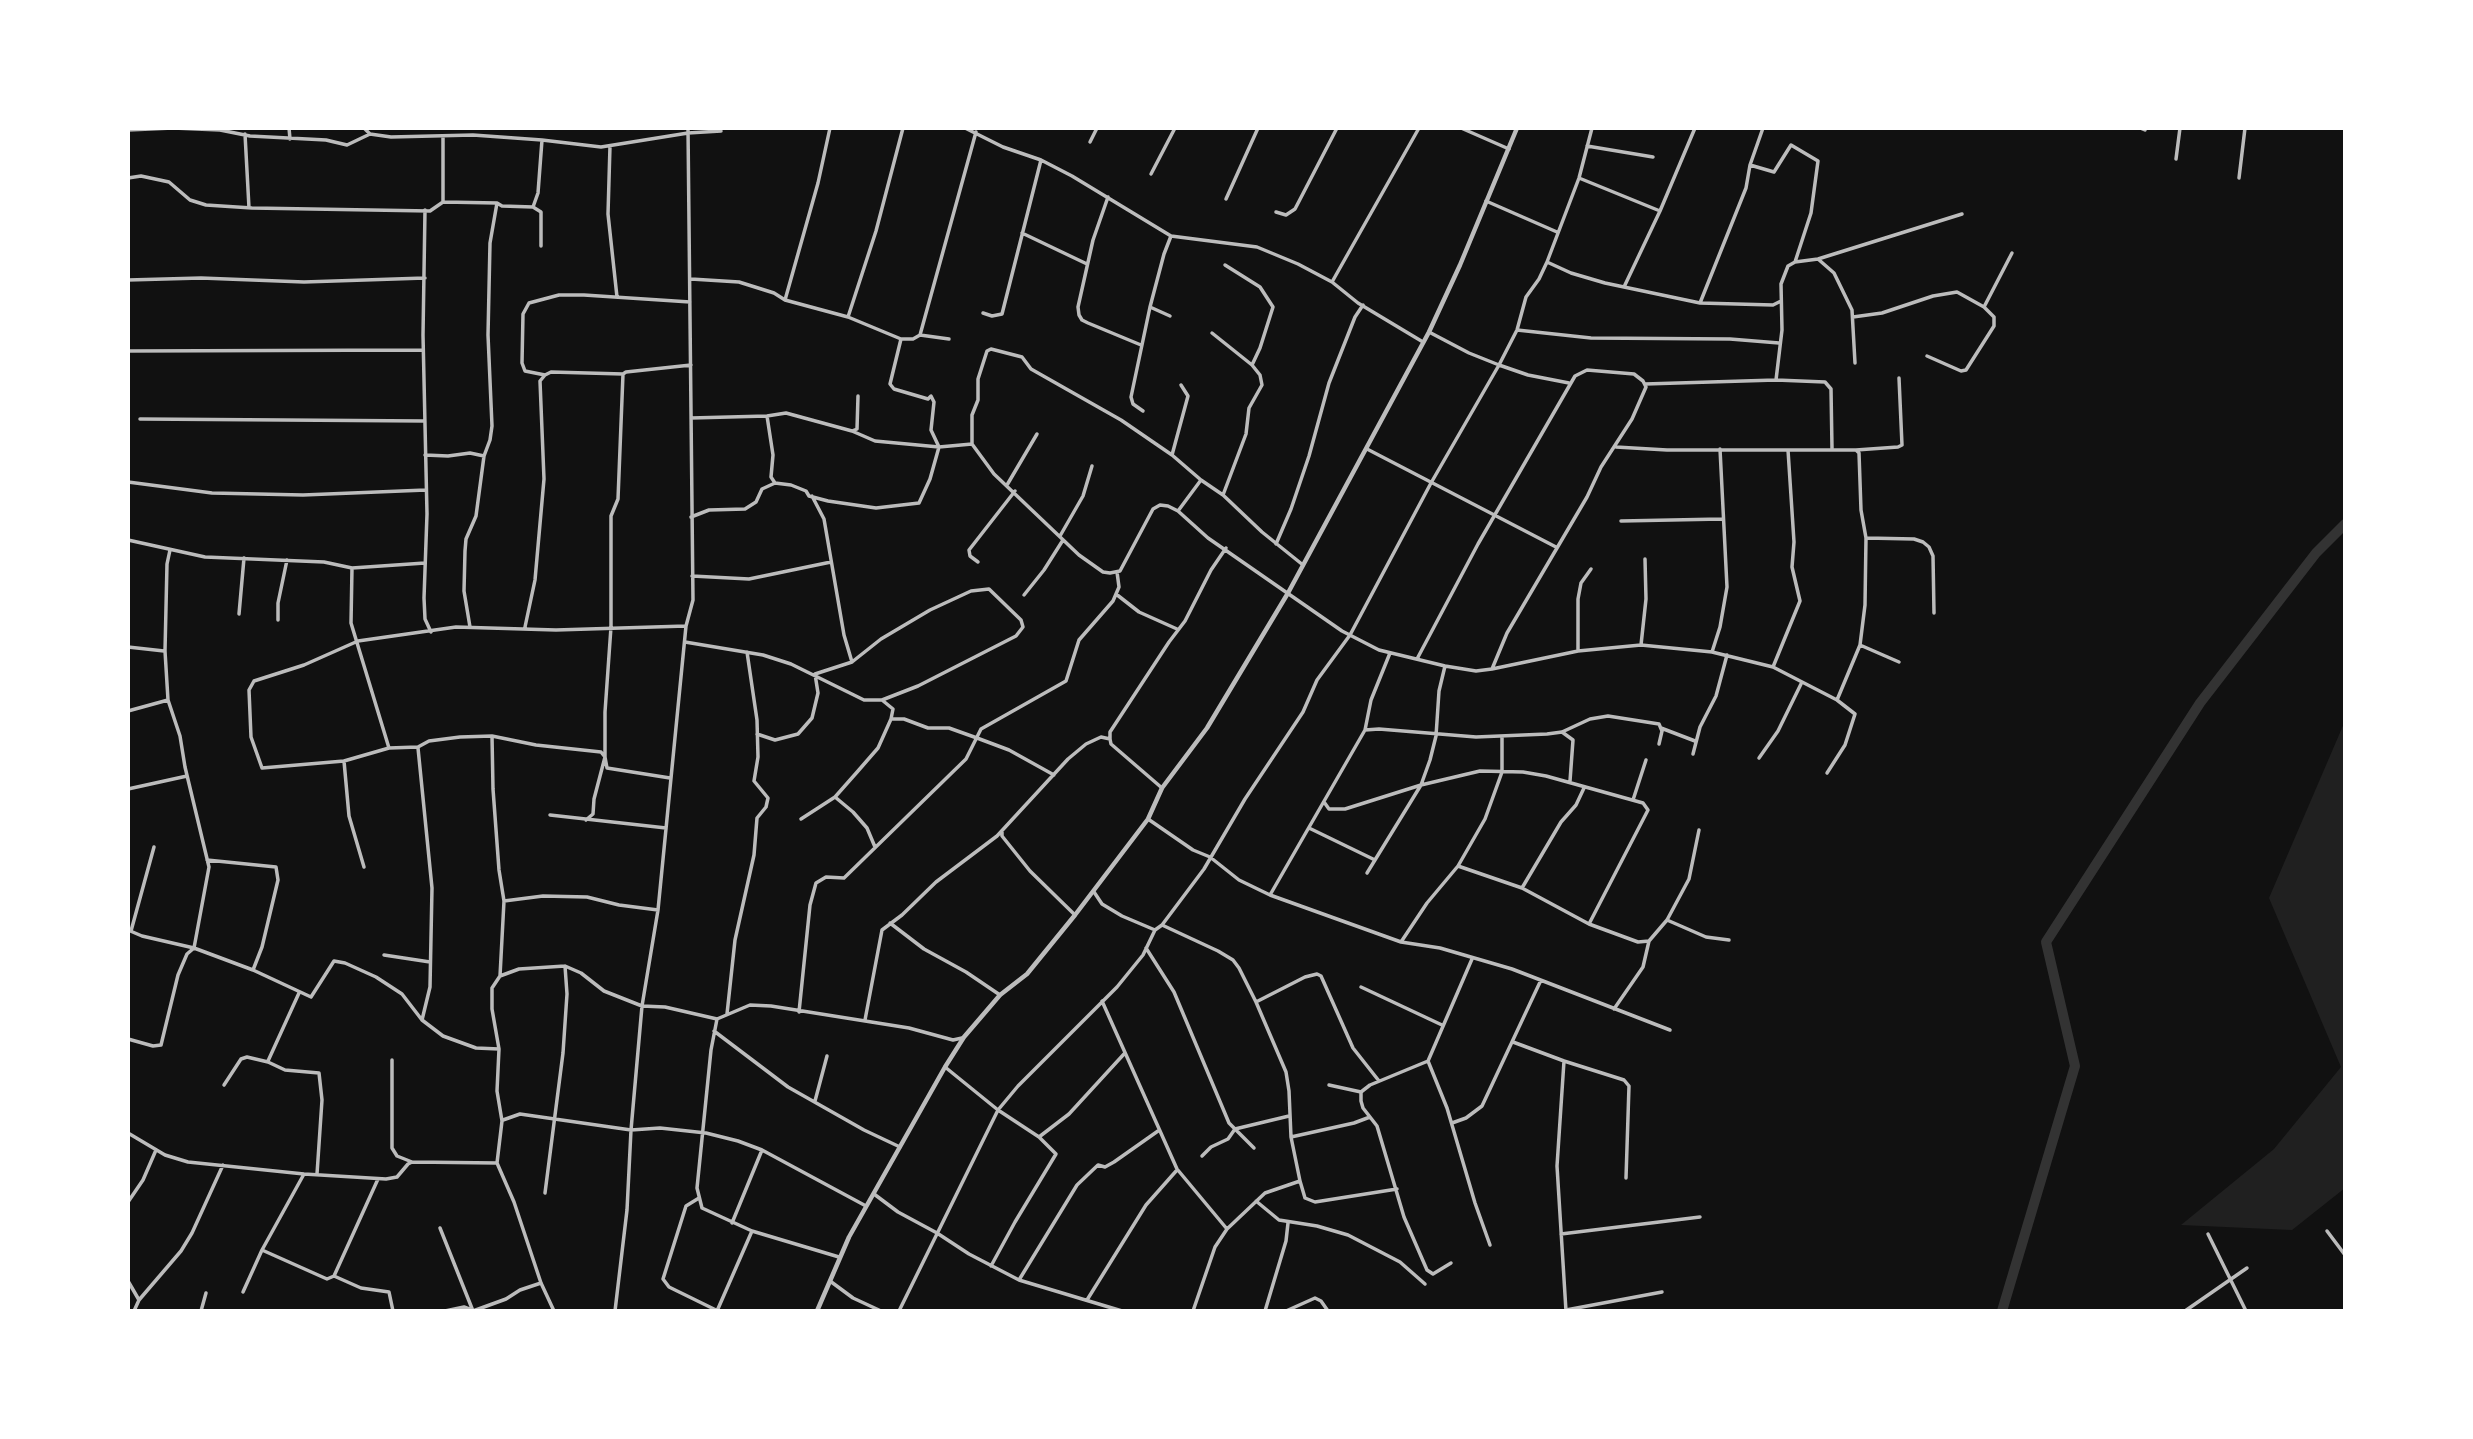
<!DOCTYPE html>
<style>
body{margin:0}
#map{position:relative;width:2473px;height:1439px;overflow:hidden;background:#111;font-family:"Asap Condensed",sans-serif}
canvas{display:block}
.frame{position:absolute;inset:0;border:130px solid #fff;pointer-events:none}
</style>
<div id="map">
<canvas width="2473" height="1439"></canvas>
<div class="frame"></div>
</div>
<script>
const ctx = document.querySelector('canvas').getContext('2d');
ctx.lineJoin = 'round';
function fill(path, color) {
  ctx.fillStyle = color;
  ctx.fill(path, 'evenodd');
}
function poly(rows) {
  const path = new Path2D();
  for (const r of rows) {
    path.moveTo(r[0], r[1]);
    for (let i = 2; i < r.length; i += 2) path.lineTo(r[i], r[i + 1]);
  }
  return path;
}
function stroke(path, color, width, dash) {
  ctx.strokeStyle = color;
  ctx.lineWidth = width;
  ctx.lineCap = dash ? 'butt' : 'round';
  ctx.setLineDash(dash || []);
  ctx.stroke(path);
}
fill(poly([
 [2345,721,2345,1188,2292,1230,2181,1225,2274,1149,2341,1067,2269,898]
]), '#202020');
stroke(poly([
 [2002,1311,2075,1066,2046,942,2200,703,2316,553,2345,524]
]), '#333', 10);
stroke(poly([
 [289,128,290,139],
 [364,128,370,134],
 [965,128,1003,147,1041,160,1072,176,1171,236,1257,247,1298,264,1332,282,1358,303,1423,342],
 [1461,128,1509,149],
 [2140,128,2145,130],
 [2269,128,2271,128],
 [128,130,173,128,220,130,250,136,326,140,347,145,370,134,391,137,473,135,542,140,601,147,688,133,721,131],
 [245,134,249,208],
 [1090,142,1097,128],
 [610,146,608,214,617,297],
 [1587,146,1653,157],
 [2176,159,2180,128],
 [1750,165,1774,172,1791,145,1818,161,1811,213,1795,262],
 [1151,174,1175,128],
 [128,178,141,176,169,182,190,200,206,205,252,208,430,211,443,202,443,136],
 [1579,178,1660,211],
 [2239,178,2245,128],
 [1108,197,1093,240,1078,307,1079,315,1082,320,1088,323,1141,345],
 [1226,199,1258,128],
 [1486,201,1557,232],
 [443,202,497,203,502,206,533,207,538,193,542,140],
 [533,207,541,212,541,246],
 [425,210,423,335,427,514,424,598,425,619,431,632],
 [1276,212,1286,215,1295,209,1337,128],
 [1022,233,1087,264],
 [1818,259,1834,273,1852,310,1855,363],
 [1547,262,1571,273,1605,283,1700,303,1773,305,1781,301],
 [691,279,739,282,774,293,785,300,848,317,901,339,913,339,920,335,976,132],
 [128,280,201,278,304,282,425,278],
 [1332,282,1419,128],
 [1624,287,1660,211,1695,128],
 [785,300,818,183,830,128],
 [1700,303,1746,188,1750,165,1763,128],
 [1150,307,1170,316],
 [1984,307,2012,253],
 [983,313,992,316,1002,314,1041,160],
 [848,317,876,231,903,128],
 [1853,317,1882,313,1933,296,1957,292,1984,307,1994,317,1994,326,1966,370,1961,371,1927,356],
 [1517,330,1591,338,1730,339,1779,343],
 [1429,332,1469,353,1499,365,1528,375,1569,383],
 [1212,333,1252,365],
 [920,335,949,339],
 [128,351,423,350],
 [545,375,525,371,522,363,523,314,529,303,559,295,584,295,690,302],
 [1776,380,1782,330,1781,284,1788,266,1795,262,1818,259,1962,214],
 [1645,384,1776,380,1825,382,1831,389,1832,448],
 [1181,385,1188,396,1172,455,1201,480,1223,495,1262,532,1303,565],
 [1143,411,1133,404,1131,397,1150,307,1164,254,1171,236],
 [767,416,773,455,771,477,775,483],
 [691,418,767,416,786,413,852,431,875,441,939,447,972,444,994,474,1079,555,1103,572,1110,573,1120,571,1153,509,1160,505,1168,506,1178,511,1208,538,1342,631,1379,650,1445,666,1476,671,1492,669,1578,651,1641,645,1712,652,1773,667,1837,700,1855,714,1845,745,1827,773],
 [140,419,425,421],
 [852,431,857,429,858,396],
 [972,444,972,415,978,400,978,379,987,351,991,349,1022,357,1031,369,1121,420,1172,455],
 [1616,447,1667,450,1856,450,1859,453,1861,510,1866,538,1865,605,1860,645,1837,700],
 [1367,449,1556,547],
 [1856,450,1898,447,1902,445,1899,378],
 [425,455,448,456,470,453,484,456],
 [128,482,212,493,303,495,426,490],
 [1007,485,1037,434],
 [1223,495,1246,434,1249,408,1262,385,1260,375,1252,365,1260,348,1273,307,1260,287,1225,265],
 [812,496,824,519,844,635,852,662],
 [1178,511,1201,480],
 [691,517,709,510,745,509,756,502,762,489,775,483,791,485,806,491,809,496,828,501,876,508,919,503,930,479,939,447,931,430,934,402,931,396,928,399,894,389,890,384,901,339],
 [1621,521,1722,519],
 [1060,536,1083,496,1092,466],
 [1866,538,1914,539,1923,542,1929,547,1933,556,1934,613],
 [128,540,205,557,324,562,352,568,425,563],
 [1276,544,1291,509,1309,456,1329,383,1355,317,1363,305],
 [978,562,970,556,969,550,1015,491],
 [352,568,351,623,389,748],
 [692,576,749,579,831,562],
 [1116,594,1139,612,1177,629],
 [1024,595,1044,570,1063,540],
 [239,614,244,558],
 [278,620,278,603,287,560],
 [470,627,464,591,465,551,466,539,476,516,484,456,490,440,492,426,488,335,490,243,497,203],
 [525,627,535,580,544,479,540,381,545,375,551,372,623,374,626,372,691,365],
 [685,642,763,655,791,664,864,700,882,700,893,709,891,719,904,719,928,728,949,728,977,738,1009,750,1054,775],
 [1641,645,1646,599,1645,559],
 [1860,645,1899,662],
 [128,647,164,651],
 [1578,651,1578,599,1581,583,1591,569],
 [1712,652,1720,627,1727,587,1720,449],
 [1417,659,1478,544,1575,376,1587,370,1634,374,1643,381,1646,387,1632,419,1601,467,1587,497,1507,633,1492,669],
 [1773,667,1800,601,1792,567,1794,542,1788,450],
 [128,711,168,700],
 [1661,728,1695,741],
 [1365,730,1371,700,1390,653],
 [1562,732,1573,740,1570,781],
 [757,734,775,740,798,734,812,718,818,693,815,674,852,662,881,639,930,610,971,591,989,589,1021,620,1023,627,1016,636,918,686,882,700],
 [492,736,493,789,499,870,504,901,500,976,492,988,492,1009,499,1049,497,1091,502,1121,497,1163,514,1202,541,1283,554,1311],
 [1110,739,1111,744,1162,788],
 [418,748,432,888,430,987,422,1020],
 [1693,754,1700,727,1716,696,1727,655],
 [1759,758,1778,731,1801,684],
 [344,761,262,768,251,737,249,690,254,681,304,665,358,641,456,627,556,630,686,626],
 [128,789,187,776],
 [835,797,853,812,867,828,875,847],
 [1633,800,1646,760],
 [1324,802,1329,809,1345,809,1421,785,1480,771,1523,772,1546,776,1643,803,1648,810,1589,924],
 [550,815,666,828],
 [801,819,835,797,858,771,878,748,891,719],
 [1148,819,1193,850,1210,857,1239,880,1270,895,1401,942,1440,948,1512,969,1670,1030],
 [586,820,593,814,594,799,605,757,605,712,611,627,611,516,618,499,623,374],
 [1309,828,1375,860],
 [1002,832,1002,836,1030,871,1075,915],
 [207,860,276,867,278,880,262,947,253,970],
 [1458,866,1522,888,1589,924,1638,942,1649,941],
 [364,867,349,816,344,761,389,748,418,747,429,741,460,737,492,736,536,745,601,752,605,757,607,768,670,778],
 [1367,873,1421,785,1430,760,1436,736,1439,691,1445,666],
 [1522,888,1561,822,1576,805,1584,788],
 [1094,892,1102,904,1122,916,1155,930,1162,925,1218,951,1233,960,1239,968,1256,1002,1286,1072,1289,1091,1291,1137,1300,1181],
 [1270,895,1365,730,1379,729,1476,737,1547,734,1562,732,1590,719,1608,716,1659,724,1662,731,1659,744],
 [504,901,543,896,587,897,619,905,658,910],
 [1667,920,1706,937,1729,940],
 [890,923,924,949,966,972,1000,995],
 [1162,925,1204,869,1245,799,1303,712,1317,680,1350,635,1431,483,1499,365,1517,330,1526,297,1539,279,1547,262,1579,178,1592,128],
 [128,930,142,936,194,948,253,970,311,997,334,961,345,963,376,977,402,994,422,1020,443,1036,476,1048,499,1049],
 [131,931,154,847],
 [1401,942,1427,903,1458,866,1485,819,1502,772,1502,736],
 [1146,948,1174,992,1229,1123,1254,1148],
 [384,955,430,962],
 [1472,959,1428,1061,1447,1108,1475,1203,1490,1245],
 [500,976,519,969,565,966,581,973,604,991,642,1006,665,1007,717,1019,750,1005,771,1006,909,1028,953,1040,962,1038],
 [1361,987,1442,1025],
 [1102,1001,1177,1169,1227,1229],
 [1256,1002,1305,977,1317,974,1321,976,1353,1048,1379,1081],
 [1614,1009,1643,967,1649,941,1667,920,1689,879,1699,830],
 [799,1012,810,905,816,883,826,877,844,878,966,759,981,729,1066,681,1079,640,1113,601,1119,587,1117,572],
 [727,1014,735,940,754,855,757,818,766,807,768,798,754,781,758,757,757,720,747,652],
 [717,1019,711,1050,697,1188,702,1208,752,1231,839,1257],
 [865,1020,882,930,902,915,936,882,997,836,1068,759,1086,744,1101,737,1110,739,1110,732,1169,642,1185,621,1211,570,1226,548],
 [714,1031,788,1087,864,1130,900,1147],
 [128,1039,153,1046,161,1045,178,975,187,954,194,948,209,867,185,767,180,736,168,700,165,651,167,564,170,550],
 [1513,1042,1564,1061,1557,1166,1566,1311],
 [392,1060,392,1148,397,1156,412,1162],
 [268,1061,299,993],
 [1428,1061,1370,1085,1361,1092,1361,1101,1363,1108,1377,1126,1404,1217,1427,1270,1433,1274,1451,1263],
 [1564,1061,1624,1080,1629,1086,1626,1178],
 [945,1067,998,1110,1039,1137,1056,1154,1015,1222,991,1266],
 [224,1085,241,1059,247,1057,268,1062,285,1070,319,1073,322,1100,317,1174],
 [1329,1085,1361,1092],
 [815,1101,827,1056],
 [503,1120,520,1114,631,1130,660,1128,706,1133,738,1141,762,1150,866,1206],
 [1452,1123,1466,1118,1482,1106,1541,980],
 [128,1133,165,1155,188,1162,304,1174,386,1179,397,1177,408,1164,412,1162,497,1163],
 [1039,1137,1069,1114,1124,1054],
 [1291,1137,1354,1123,1370,1117],
 [1202,1156,1211,1147,1228,1139,1235,1129,1289,1116],
 [545,1193,563,1053,567,994,565,966],
 [874,1194,898,1212,937,1233,969,1254,1019,1280,1122,1311],
 [699,1198,686,1206,663,1279,669,1287,718,1311],
 [1256,1201,1279,1220,1317,1226,1348,1235,1400,1262,1425,1284],
 [128,1202,143,1180,156,1150],
 [732,1223,762,1150],
 [440,1228,473,1311],
 [2327,1231,2345,1255],
 [1561,1234,1700,1217],
 [2208,1234,2246,1311],
 [262,1250,327,1279,334,1276,361,1288,389,1292,393,1311],
 [334,1276,378,1179],
 [1019,1280,1077,1185,1098,1165,1105,1167,1114,1162,1158,1131],
 [128,1281,139,1300],
 [830,1281,853,1298,881,1311],
 [243,1292,262,1250,304,1174],
 [1087,1300,1146,1205,1177,1170],
 [1566,1310,1662,1292],
 [134,1311,139,1300,181,1251,192,1233,223,1165],
 [201,1311,206,1293],
 [445,1311,464,1307,472,1310],
 [473,1311,506,1299,520,1290,541,1283],
 [615,1311,627,1210,631,1130,642,1006,658,910,686,626,693,600,688,128],
 [717,1311,752,1231],
 [899,1311,998,1110,1018,1086,1117,987,1143,955,1155,930],
 [1193,1311,1215,1247,1227,1229,1265,1193,1300,1181,1305,1198,1315,1202,1397,1189],
 [1265,1311,1286,1241,1288,1223],
 [1286,1311,1315,1298,1321,1301,1328,1311],
 [2185,1311,2247,1268]
]), '#bcbcbc', 3.5);
stroke(poly([
 [817,1311,849,1237,945,1067,964,1037,1000,995,1027,974,1075,915,1148,819,1162,788,1207,728,1288,593,1429,332,1460,265,1517,128]
]), '#bcbcbc', 4.5);
</script>
